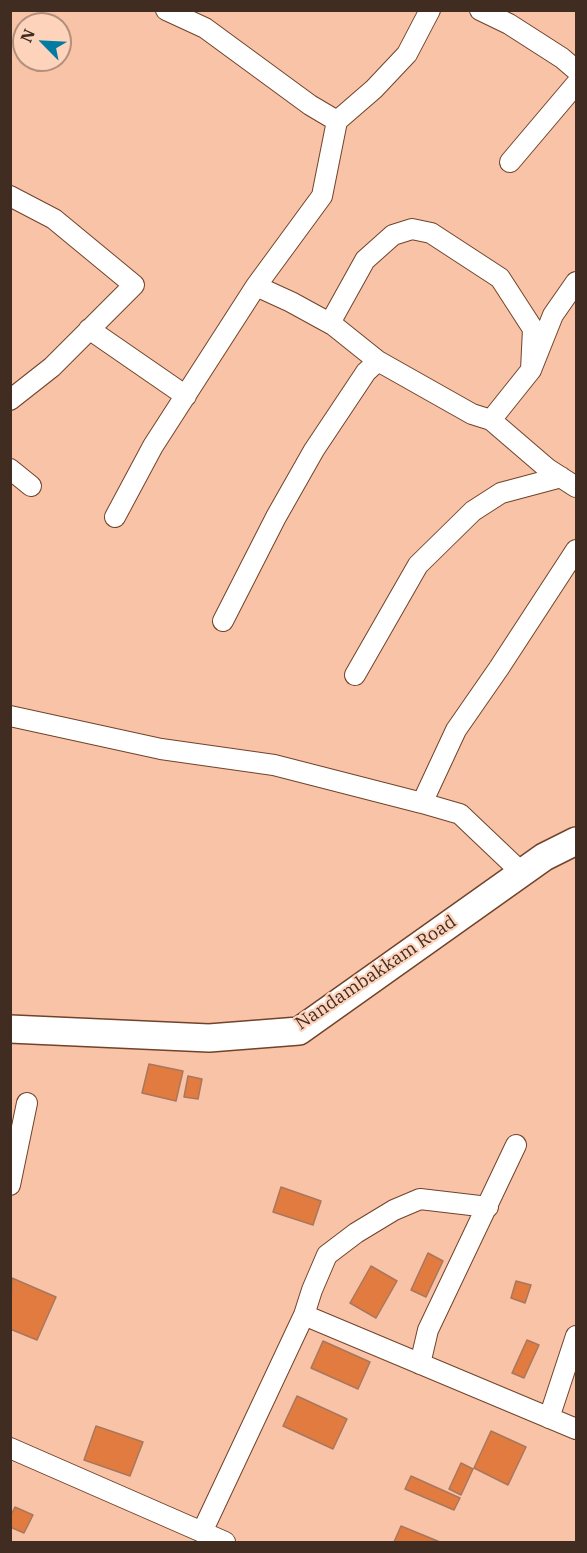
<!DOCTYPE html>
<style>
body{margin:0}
#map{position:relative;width:587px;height:1553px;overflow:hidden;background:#f9c3a7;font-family:"IBM Plex Serif",serif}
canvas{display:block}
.frame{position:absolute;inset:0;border:12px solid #402c21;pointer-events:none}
.north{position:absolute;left:12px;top:12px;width:60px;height:60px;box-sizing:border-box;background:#fed3bc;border:2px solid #b2907e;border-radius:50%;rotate:294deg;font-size:16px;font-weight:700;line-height:24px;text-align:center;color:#402c21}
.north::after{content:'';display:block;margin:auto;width:21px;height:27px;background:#007ca3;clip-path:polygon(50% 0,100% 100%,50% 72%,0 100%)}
</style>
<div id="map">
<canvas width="587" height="1553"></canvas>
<div class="frame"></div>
<div class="north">N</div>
</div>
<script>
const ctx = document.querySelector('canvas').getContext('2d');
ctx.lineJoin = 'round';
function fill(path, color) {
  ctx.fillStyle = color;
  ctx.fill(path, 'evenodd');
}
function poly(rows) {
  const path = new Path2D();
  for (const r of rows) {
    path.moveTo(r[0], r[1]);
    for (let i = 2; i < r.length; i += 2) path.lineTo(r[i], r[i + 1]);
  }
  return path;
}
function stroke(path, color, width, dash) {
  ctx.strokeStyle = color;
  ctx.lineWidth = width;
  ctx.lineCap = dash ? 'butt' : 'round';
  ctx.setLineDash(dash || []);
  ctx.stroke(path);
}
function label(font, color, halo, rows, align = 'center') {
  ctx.font = font + ' "IBM Plex Serif",serif';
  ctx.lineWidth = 4.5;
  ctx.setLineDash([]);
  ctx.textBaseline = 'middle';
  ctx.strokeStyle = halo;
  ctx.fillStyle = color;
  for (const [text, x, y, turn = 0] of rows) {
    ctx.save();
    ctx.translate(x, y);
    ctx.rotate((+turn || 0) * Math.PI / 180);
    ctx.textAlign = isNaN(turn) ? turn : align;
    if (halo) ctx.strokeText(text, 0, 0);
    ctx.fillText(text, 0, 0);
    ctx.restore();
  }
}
const building = poly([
 [149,1064,183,1071,176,1101,142,1093,149,1064],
 [188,1076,202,1079,198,1099,184,1097,188,1076],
 [281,1187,321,1201,313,1225,273,1212,281,1187],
 [428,1253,443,1261,426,1297,411,1290,428,1253],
 [371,1266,397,1281,376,1318,350,1303,371,1266],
 [12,1278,56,1297,37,1340,10,1329,12,1278],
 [516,1281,531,1285,525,1303,511,1298,516,1281],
 [527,1340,539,1345,524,1378,512,1373,527,1340],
 [323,1341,370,1362,358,1389,311,1368,323,1341],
 [297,1396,347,1419,333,1449,283,1426,297,1396],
 [96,1426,143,1442,130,1476,84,1460,96,1426],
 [491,1431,526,1447,508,1485,474,1468,491,1431],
 [461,1463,473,1469,461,1495,449,1489,461,1463],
 [411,1476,460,1498,454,1510,405,1489,411,1476],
 [15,1507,33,1515,24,1533,10,1527,10,1517,15,1507],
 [401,1526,440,1542,394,1542,401,1526]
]);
fill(building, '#e17b40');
stroke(building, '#a9775d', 1.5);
const street = poly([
 [480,10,509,24,562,58,576,70],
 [337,121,374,89,407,54,430,10],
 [510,162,576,84],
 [10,196,54,219,134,285,52,367,10,400],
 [256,286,291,302,333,325,378,361],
 [330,323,365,260,393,235,412,229,431,233,500,278,533,329,531,370],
 [89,329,186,396],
 [491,420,531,370,553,315,576,282],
 [10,469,31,486],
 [115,517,153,446,256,286,322,196,337,121,310,105,205,28,166,10],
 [223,621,276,517,314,450,366,372,378,361,472,414,491,420,548,469,576,487],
 [355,675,418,565,473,511,501,493,561,477],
 [10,716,161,749,274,765,422,803,460,814,521,872],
 [422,803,456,730,499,668,576,550],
 [10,1185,27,1103],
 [304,1315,576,1429],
 [420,1364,428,1330,516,1145],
 [549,1418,576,1336],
 [10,1448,225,1542],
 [202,1532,304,1315,312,1290,327,1255,356,1233,394,1210,420,1199,488,1207]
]);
const secondary = poly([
 [10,1029,209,1038,299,1031,544,857,576,841]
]);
stroke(street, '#70432a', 22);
stroke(secondary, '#70432a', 30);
stroke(street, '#fff', 20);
stroke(secondary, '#fff', 27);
label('18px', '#402c21', '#fed3bc', [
 ["Nandambakkam Road",376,973,-34]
]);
</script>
